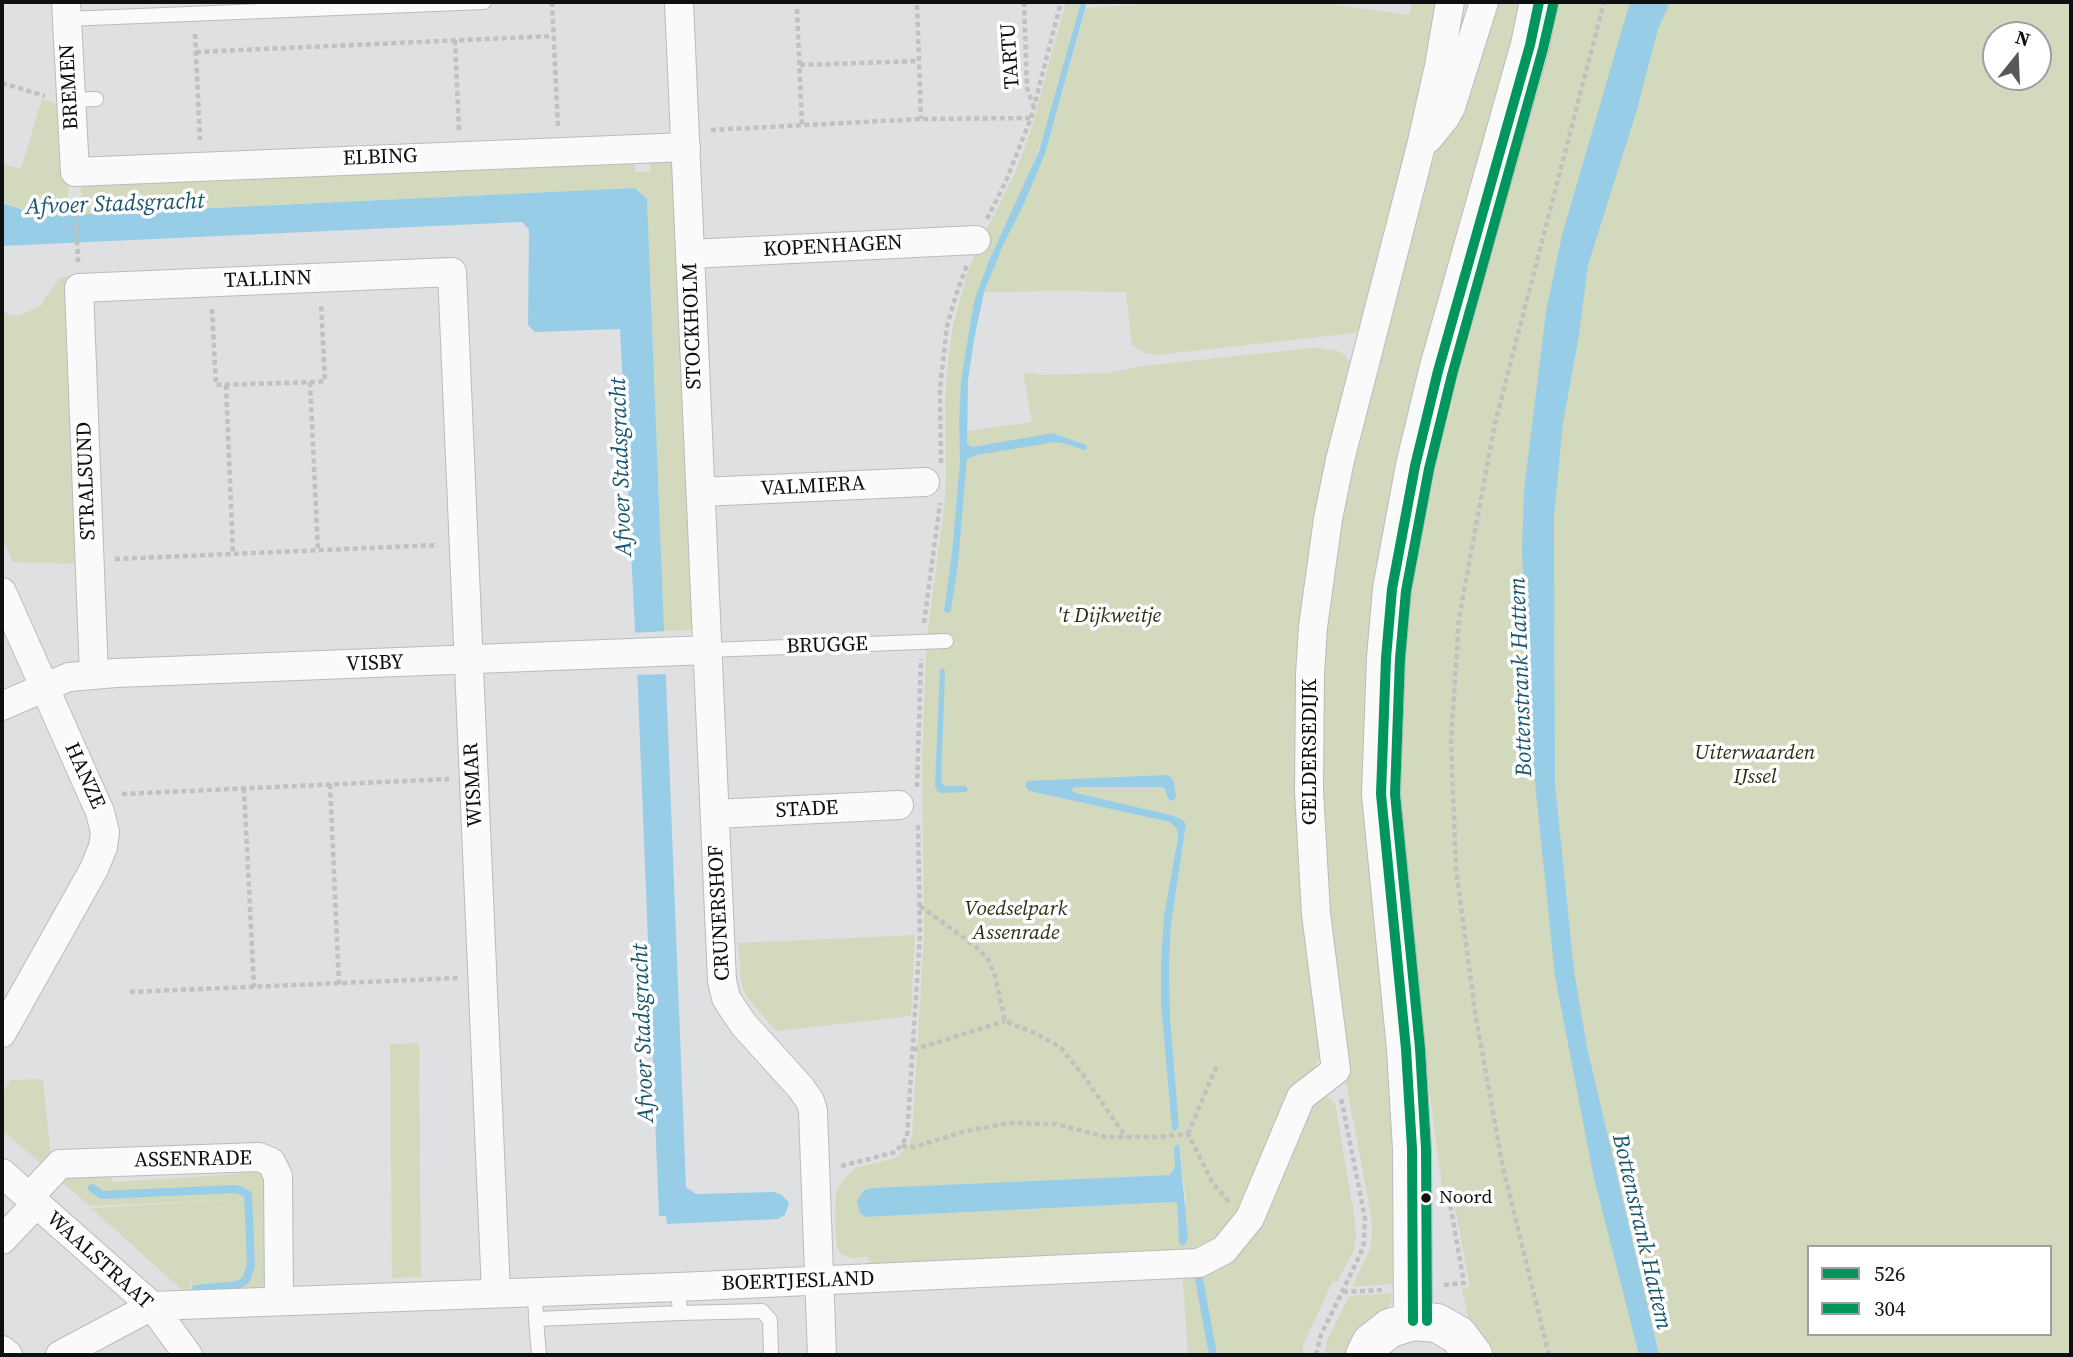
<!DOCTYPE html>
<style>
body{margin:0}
#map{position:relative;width:2073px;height:1357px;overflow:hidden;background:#dee0e2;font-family:"Source Serif 4",serif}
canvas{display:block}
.frame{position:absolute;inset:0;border:4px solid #0e0f10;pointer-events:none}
.legend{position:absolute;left:1807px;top:1245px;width:245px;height:91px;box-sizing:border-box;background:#fff;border:2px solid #9f9f9f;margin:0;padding:9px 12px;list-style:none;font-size:21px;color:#0e0f10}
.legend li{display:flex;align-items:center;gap:14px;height:35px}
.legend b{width:35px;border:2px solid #9f9f9f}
.north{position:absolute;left:1982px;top:21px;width:70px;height:70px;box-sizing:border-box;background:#fff;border:2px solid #9f9f9f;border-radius:50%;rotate:18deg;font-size:19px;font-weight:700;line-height:28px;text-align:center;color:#0e0f10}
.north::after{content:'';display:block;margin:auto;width:24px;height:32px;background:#57585a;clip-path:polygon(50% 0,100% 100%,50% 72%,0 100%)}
</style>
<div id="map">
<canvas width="2073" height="1357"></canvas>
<div class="frame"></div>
<ul class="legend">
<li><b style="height:9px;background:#00965e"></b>526</li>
<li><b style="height:9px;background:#00965e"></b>304</li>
</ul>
<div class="north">N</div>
</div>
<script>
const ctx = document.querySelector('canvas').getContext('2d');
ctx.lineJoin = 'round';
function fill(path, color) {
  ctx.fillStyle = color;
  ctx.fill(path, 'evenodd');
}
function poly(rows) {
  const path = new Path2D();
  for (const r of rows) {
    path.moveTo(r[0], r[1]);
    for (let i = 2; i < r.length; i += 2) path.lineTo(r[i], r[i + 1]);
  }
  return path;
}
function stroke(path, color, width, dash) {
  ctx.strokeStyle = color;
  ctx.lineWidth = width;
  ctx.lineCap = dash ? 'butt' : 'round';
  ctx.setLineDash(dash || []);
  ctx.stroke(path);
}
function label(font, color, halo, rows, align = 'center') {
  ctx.font = font + ' "Source Serif 4",serif';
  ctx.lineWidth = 7;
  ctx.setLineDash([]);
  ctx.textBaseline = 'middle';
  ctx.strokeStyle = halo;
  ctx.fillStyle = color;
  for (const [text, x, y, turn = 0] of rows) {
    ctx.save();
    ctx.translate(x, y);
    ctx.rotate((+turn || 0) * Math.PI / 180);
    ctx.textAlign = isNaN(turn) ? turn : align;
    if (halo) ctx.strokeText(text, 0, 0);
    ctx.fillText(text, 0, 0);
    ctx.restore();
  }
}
fill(poly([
 [1066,2,1081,2,1052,110,1030,173,988,263,974,301,961,380,959,421,960,461,952,552,944,611,946,612,963,457,1045,439,1080,443,1053,433,971,447,967,444,967,431,1032,422,1023,372,1042,375,1108,373,1143,366,1313,348,1336,350,1346,356,1353,366,1317,508,1324,1048,1236,1224,1200,1251,869,1266,868,1257,850,1258,840,1253,837,1248,835,1220,836,1192,842,1181,855,1168,895,1158,909,1145,912,1134,924,935,922,756,927,636,944,508,946,480,945,399,948,360,953,325,968,271,981,241,1014,175,1023,152,1032,126],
 [1174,779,1169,800,1165,790,1159,787,1075,787,1071,790,1076,793,1171,815,1186,824,1171,925,1169,966,1170,1016,1179,1128,1174,1131,1172,1128,1161,1005,1161,962,1164,916,1178,837,1177,829,1170,822,1029,791,1025,786],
 [1179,1144,1186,1201,1179,1242,1177,1204,1175,1202,865,1217,873,1188,1170,1175,1175,1168,1174,1147],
 [1182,2,1315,2,1409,15,1412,2,1440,2,1432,49,1363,328,1355,333,1156,355,1145,353,1132,345,1126,292,1066,291,984,292,1004,243,1024,204,1045,154,1086,8],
 [1489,2,1522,2,1406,445,1392,1077,1394,1134,1393,1284,1352,1287,1370,1249,1372,1233,1371,1215,1345,1077,1326,919,1318,688,1340,503,1425,180,1458,99],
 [1553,2,2071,2,2071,1355,1487,1355,1470,1327,1462,1288,1470,1287,1451,1186,1442,1187,1412,961,1402,843,1399,740,1400,658,1421,504],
 [1996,35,2038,35,2038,77,1996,77],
 [1809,1247,2050,1247,2050,1334,1809,1334],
 [42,99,61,105,64,183,68,183,69,214,44,216,2,202,2,164,21,169],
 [634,158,635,172,651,172,649,158,671,161,675,167,697,630,664,631,647,199,635,188,82,214,81,182],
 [68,276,80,564,13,562,2,536,2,310,9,315,18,316,41,306,47,295,60,278],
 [915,935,911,1016,776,1031,747,997,741,982,738,943],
 [419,1043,421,1277,392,1278,390,1044],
 [43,1079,51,1158,43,1165,2,1130,2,1096,10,1080],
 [1326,1097,1335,1103,1355,1221,1356,1237,1353,1252,1337,1282,1333,1281,1303,1345,1303,1355,1188,1355,1182,1269,1220,1260,1304,1113,1320,1099],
 [240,1167,254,1168,268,1177,264,1193,270,1286,260,1292,193,1299,191,1279,195,1278,190,1279,191,1298,91,1208,232,1200,90,1206,58,1179,109,1173,113,1182,239,1174],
 [1392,1293,1391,1302,1385,1314,1354,1355,1324,1355,1327,1340,1349,1296]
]), '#d3d9bd');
fill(poly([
 [1081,2,1087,2,1045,154,1024,204,1004,243,984,292,974,340,968,380,967,444,972,447,1053,433,1086,445,1087,448,1085,450,1080,449,1067,444,1055,442,976,455,967,459,958,563,951,610,949,613,946,612,944,611,952,552,960,461,959,421,961,380,974,301,988,263,1039,151],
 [1630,2,1670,2,1658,29,1636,113,1588,265,1579,335,1563,423,1554,516,1555,784,1574,971,1587,1047,1659,1355,1639,1355,1593,1174,1555,976,1535,783,1522,554,1524,490,1546,312,1562,235],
 [635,188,647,199,686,1187,696,1194,774,1192,782,1195,789,1203,785,1215,778,1219,667,1224,666,1216,659,1216,638,691,620,329,535,332,528,325,529,230,522,222,2,246,2,203,44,216],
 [943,668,945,671,941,782,945,786,966,786,968,789,966,792,941,793,937,791,935,785,940,670],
 [1167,775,1172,778,1174,782,1176,797,1172,801,1169,800,1164,788,1159,787,1075,787,1071,790,1076,793,1171,815,1181,819,1186,824,1171,925,1169,966,1170,1016,1179,1128,1174,1131,1172,1129,1161,1005,1161,962,1164,916,1178,837,1177,829,1170,822,1029,791,1025,786,1027,781],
 [1179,1144,1188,1239,1184,1245,1181,1245,1179,1242,1177,1204,1175,1202,865,1217,860,1213,857,1201,864,1190,872,1188,1170,1175,1175,1167,1174,1147]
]), '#98cde8');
fill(poly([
 [668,631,669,674,633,675,631,633]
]), '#dee0e2');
stroke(poly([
 [92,1188,102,1195,234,1189,240,1190,248,1195,251,1265,246,1280,238,1285,196,1289],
 [1199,1279,1213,1355]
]), '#98cde8', 8);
const lane = poly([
 [66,19,484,2],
 [71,100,96,99],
 [708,650,946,641],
 [678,1287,680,1313,762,1311,770,1320,771,1355],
 [535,1292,536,1319,680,1313],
 [536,1319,539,1355]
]);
const street = poly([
 [66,2,75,172,686,147],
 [679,2,722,981,726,998,735,1012,744,1025,801,1088,810,1101,813,1111,822,1355],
 [1428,139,1445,118,1451,107,1484,2],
 [690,254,976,240],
 [701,492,925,482],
 [2,592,100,812,105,832,103,847,94,869,2,1033],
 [94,675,79,288,452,272,496,1293],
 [2,706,69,677,116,673,708,650],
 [715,814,899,805],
 [2,1173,152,1306,188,1355],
 [29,1197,60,1164,259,1157,271,1162,278,1176,279,1301],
 [2,1240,36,1204],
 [2,1350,8,1355],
 [60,1355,152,1306,678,1287,1199,1263,1224,1250,1250,1218,1301,1097,1336,1070,1316,914,1309,791,1310,675,1313,627,1328,519,1340,460,1421,146,1439,66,1450,2]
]);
const secondary = poly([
 [1413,1321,1412,1149,1406,1049,1381,794,1386,658,1392,589,1415,466,1438,371,1530,45,1539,2],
 [1365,1355,1371,1343,1390,1328,1413,1321,1437,1323,1458,1335,1473,1355]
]);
stroke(lane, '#babbbc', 16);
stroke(street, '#babbbc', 30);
stroke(secondary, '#babbbc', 40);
stroke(poly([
 [552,2,558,127],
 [1024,2,1027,88,1033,105],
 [917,5,921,119],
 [797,9,802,125],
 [195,34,200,140],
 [455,40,459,131],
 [196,52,553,36],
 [800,65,919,61],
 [2,83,45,96],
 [711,130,921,119,1031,118],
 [75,198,78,262],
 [987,219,1006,181,1031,118,1061,2],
 [212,309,216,385,315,382,325,381,321,303],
 [310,382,318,551],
 [226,385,233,554],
 [941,463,940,388,947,326,956,295,967,265],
 [115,559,438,545],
 [924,623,940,503],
 [330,784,339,984],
 [917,787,921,659],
 [244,788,254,987],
 [122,794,449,779],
 [920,906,975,946,988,959,995,976,1005,1021,1037,1034,1060,1047,1083,1075,1126,1137],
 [130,992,458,978],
 [913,1050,1005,1021],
 [1188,1134,1217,1065],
 [902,1146,914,1147,966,1131,1010,1123,1056,1124,1106,1137,1157,1137,1188,1134,1212,1182,1230,1203],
 [841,1166,896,1152,907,1137,920,935,918,823],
 [1444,1285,1464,1283,1449,1198],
 [1343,1292,1383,1290],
 [1316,1355,1321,1335,1360,1255,1364,1243,1365,1218,1341,1098],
 [1549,1355,1503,1168,1476,1018,1456,869,1451,741,1459,618,1495,423,1604,2]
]), '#c0c1c1', 4.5, [5, 3.5]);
stroke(lane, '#fafafb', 14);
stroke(street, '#fafafb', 28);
stroke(secondary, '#fafafb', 38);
stroke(poly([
 [1413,1321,1412,1149,1406,1049,1381,794,1386,658,1392,589,1415,466,1438,371,1530,45,1539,2]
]), '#00965e', 10);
stroke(poly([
 [1427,1321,1426,1149,1420,1048,1395,794,1400,659,1406,591,1429,469,1452,375,1543,49,1553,5]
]), '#00965e', 10);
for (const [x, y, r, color] of [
 [1426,1198,6,"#0e0f10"]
]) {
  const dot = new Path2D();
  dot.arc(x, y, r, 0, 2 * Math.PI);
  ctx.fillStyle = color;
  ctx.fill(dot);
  stroke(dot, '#fff', 2.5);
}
label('19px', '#0e0f10', '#fff', [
 ["Noord",1439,1198]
], 'left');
label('21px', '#0e0f10', '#fff', [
 ["TARTU",1011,56,-94],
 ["BREMEN",70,87,-93],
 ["ELBING",380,158,-2],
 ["KOPENHAGEN",833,247,-3],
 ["TALLINN",268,280,-2],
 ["STOCKHOLM",693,326,-92],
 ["STRALSUND",87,481,-92],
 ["VALMIERA",813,487,-3],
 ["BRUGGE",827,646,-2],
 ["VISBY",375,664,-2],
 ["GELDERSEDIJK",1311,752,-90],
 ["HANZE",84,776,66],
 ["WISMAR",474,785,-93],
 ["STADE",807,810,-3],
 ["CRUNERSHOF",720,913,-93],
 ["ASSENRADE",193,1160,-1],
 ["WAALSTRAAT",99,1261,42],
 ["BOERTJESLAND",798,1282,-2]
]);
label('italic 21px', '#2c3012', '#fff', [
 ["'t Dijkweitje",1109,617],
 ["Uiterwaarden",1755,754],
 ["IJssel",1755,778],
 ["Voedselpark",1016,910],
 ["Assenrade",1016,934]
]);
label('italic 23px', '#1a556f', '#fff', [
 ["Afvoer Stadsgracht",115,205,-2],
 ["Afvoer Stadsgracht",622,467,-92],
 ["Bottenstrank Hattem",1522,677,-92],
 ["Afvoer Stadsgracht",644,1033,-92],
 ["Bottenstrank Hattem",1641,1232,77]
]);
</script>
